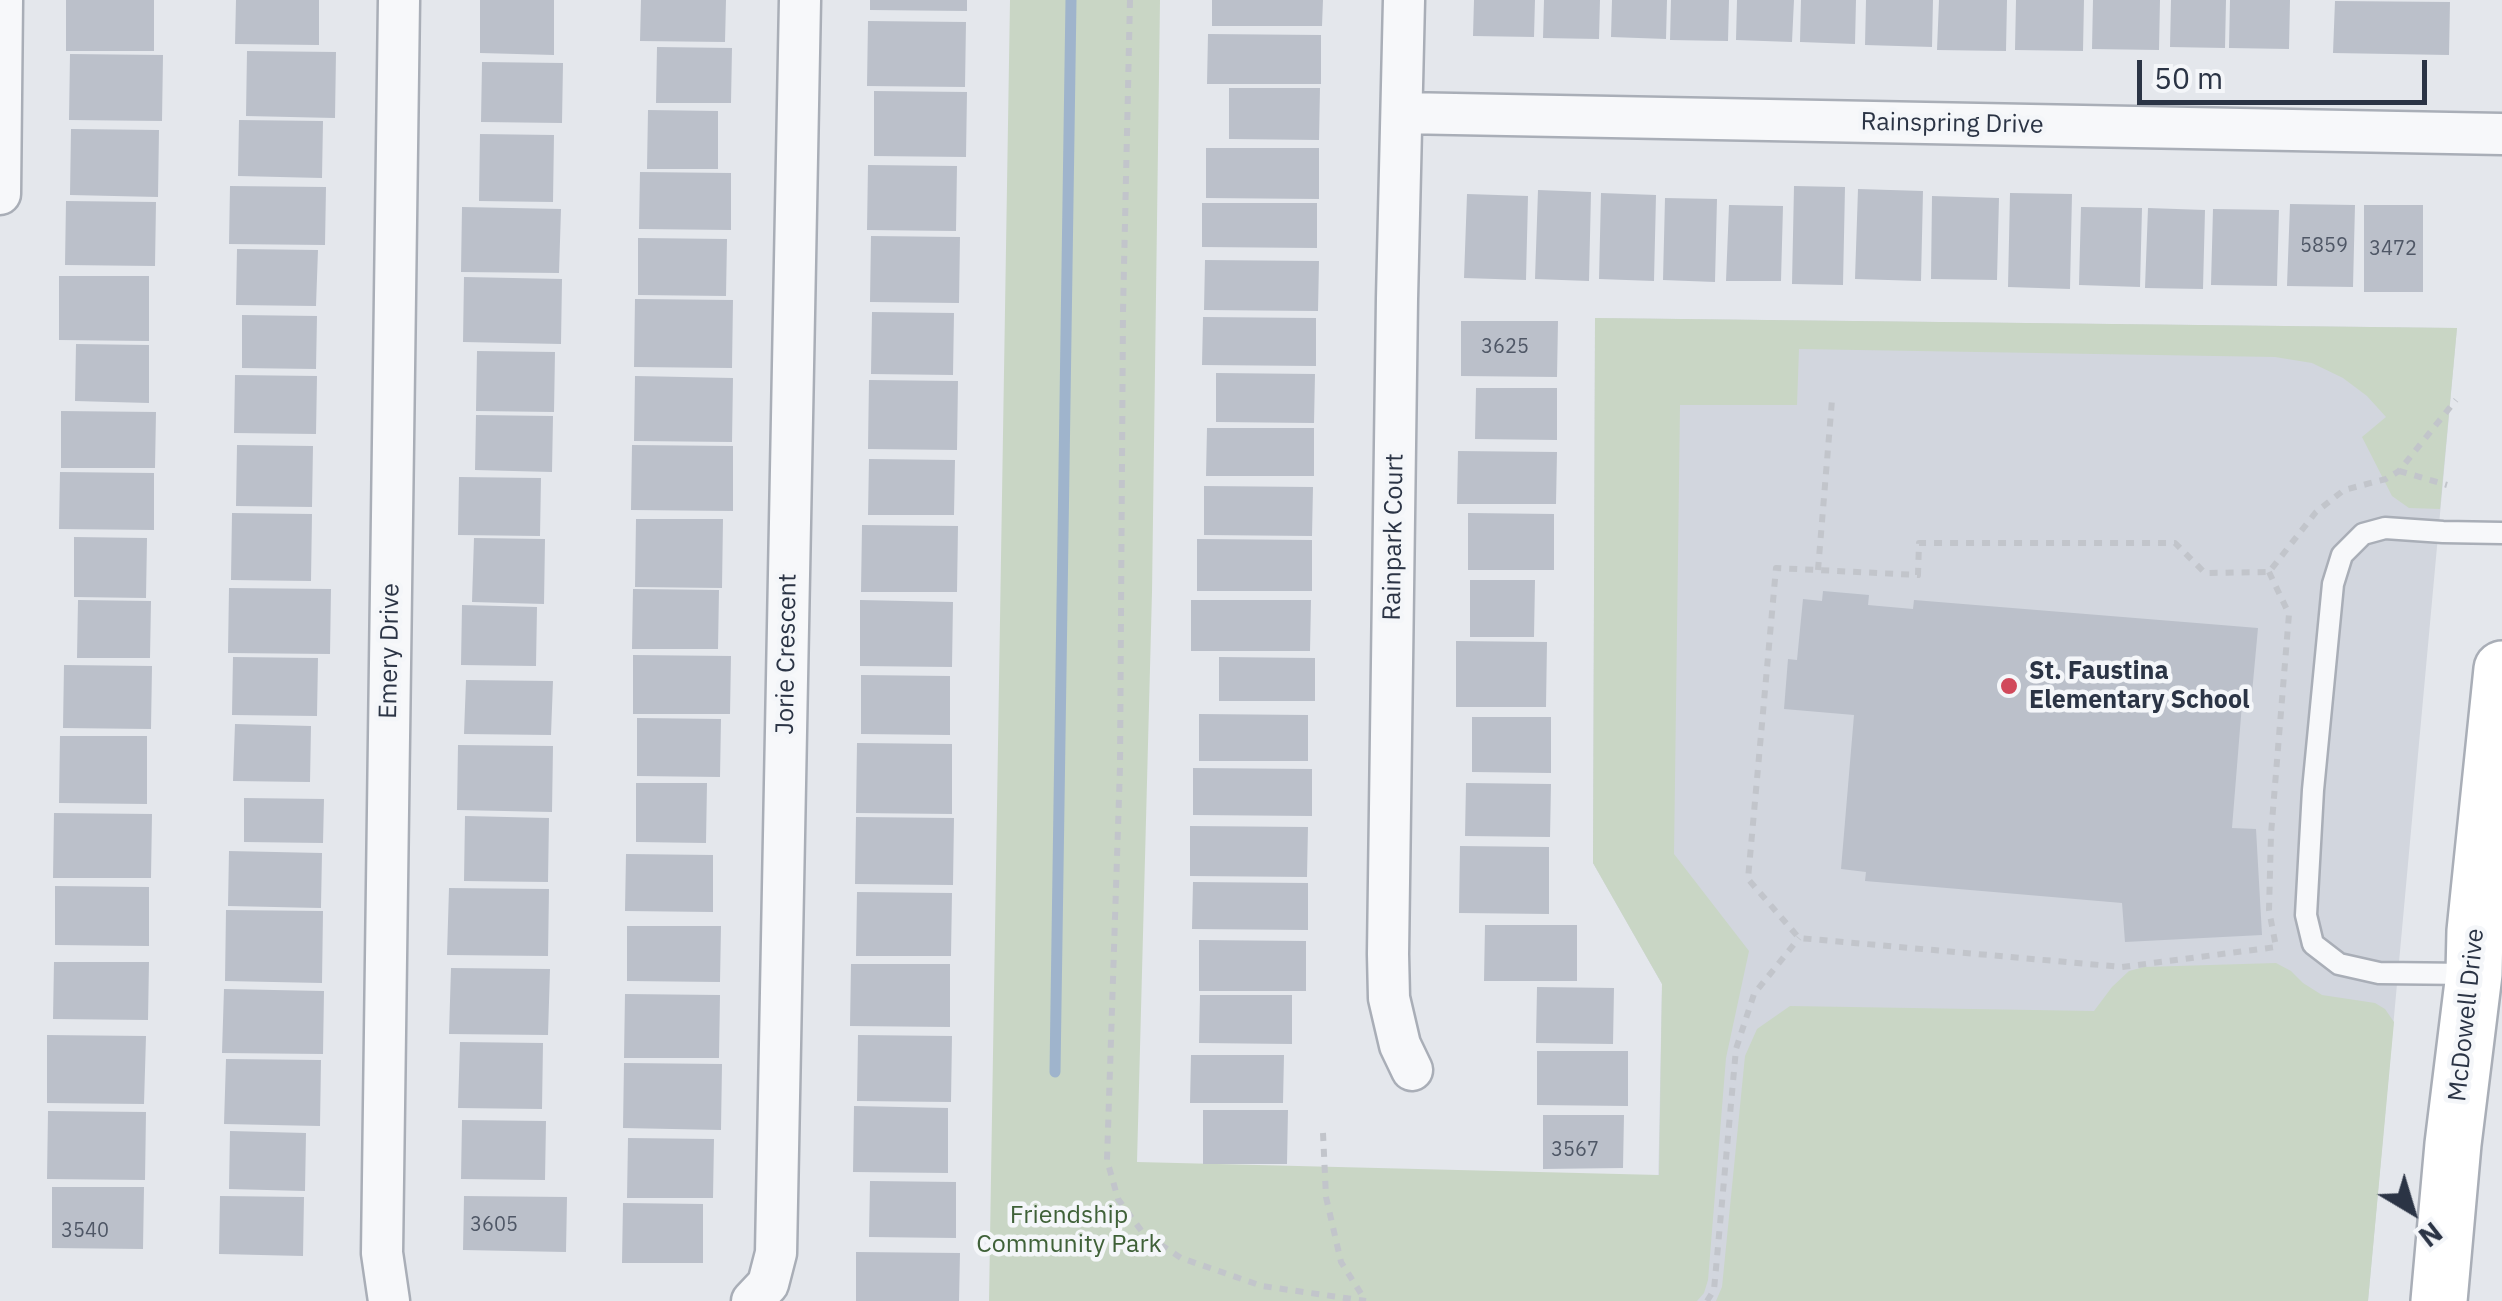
<!DOCTYPE html>
<style>
body{margin:0}
#map{position:relative;width:2502px;height:1301px;overflow:hidden;background:#e4e7ec;font-family:"IBM Plex Sans",sans-serif}
canvas{display:block}
.north{position:absolute;left:2362px;top:1161px;width:100px;height:100px;-webkit-text-stroke:8px #f4f6f9;paint-order:stroke;rotate:142deg;font-size:28px;font-weight:700;line-height:40px;text-align:center;color:#2b3445}
.north::after{content:'';display:block;margin:auto;width:35px;height:45px;background:#2b3445;clip-path:polygon(50% 0,100% 100%,50% 72%,0 100%)}
.scale{position:absolute;left:2137px;top:60px;width:290px;height:45px;box-sizing:border-box;border:5px solid #2b3445;border-top:0;padding-left:12px;font-size:30px;line-height:35px;white-space:nowrap;color:#2b3445;-webkit-text-stroke:8px #f4f6f9;paint-order:stroke}
</style>
<div id="map">
<canvas width="2502" height="1301"></canvas>
<div class="north">N</div>
<div class="scale">50 m</div>
</div>
<script>
const ctx = document.querySelector('canvas').getContext('2d');
ctx.lineJoin = 'round';
function fill(path, color) {
  ctx.fillStyle = color;
  ctx.fill(path, 'evenodd');
}
function poly(rows) {
  const path = new Path2D();
  for (const r of rows) {
    path.moveTo(r[0], r[1]);
    for (let i = 2; i < r.length; i += 2) path.lineTo(r[i], r[i + 1]);
  }
  return path;
}
function stroke(path, color, width, dash) {
  ctx.strokeStyle = color;
  ctx.lineWidth = width;
  ctx.lineCap = dash ? 'butt' : 'round';
  ctx.setLineDash(dash || []);
  ctx.stroke(path);
}
function label(font, color, halo, rows, align = 'center') {
  ctx.font = font + ' "IBM Plex Sans",sans-serif';
  ctx.lineWidth = 9;
  ctx.setLineDash([]);
  ctx.textBaseline = 'middle';
  ctx.strokeStyle = halo;
  ctx.fillStyle = color;
  for (const [text, x, y, turn = 0] of rows) {
    ctx.save();
    ctx.translate(x, y);
    ctx.rotate((+turn || 0) * Math.PI / 180);
    ctx.textAlign = isNaN(turn) ? turn : align;
    if (halo) ctx.strokeText(text, 0, 0);
    ctx.fillText(text, 0, 0);
    ctx.restore();
  }
}
fill(poly([
 [1595,318,2457,328,2368,1301,1656,1301,1662,984,1593,863]
]), '#d2d6de');
fill(poly([
 [1010,0,1160,0,1152,592,1137,1162,1659,1175,1662,984,1593,863,1595,318,2457,328,2440,509,2409,508,2392,496,2362,437,2386,417,2367,396,2343,378,2312,363,2275,357,1799,349,1797,405,1680,405,1674,854,1749,951,1726,1058,1708,1280,1704,1293,1697,1301,989,1301],
 [2276,963,2291,971,2303,983,2322,995,2375,1003,2385,1009,2394,1022,2368,1301,1716,1301,1722,1287,1745,1056,1757,1029,1790,1006,2094,1011,2112,987,2129,971,2144,967]
]), '#c9d6c5');
stroke(poly([
 [1055,1072,1071,0]
]), '#9fb4cc', 11);
fill(poly([
 [66,0,154,0,154,51,66,51],
 [236,0,319,0,319,45,235,44],
 [480,0,554,0,554,55,480,53],
 [641,0,726,0,725,42,640,41],
 [870,0,967,0,967,11,870,10],
 [1212,0,1323,0,1322,26,1212,26],
 [1474,0,1535,0,1534,37,1473,36],
 [1544,0,1600,0,1599,39,1543,38],
 [1612,0,1667,0,1666,39,1611,37],
 [1671,0,1729,0,1728,41,1670,40],
 [1737,0,1794,0,1792,42,1736,40],
 [1801,0,1856,0,1855,44,1800,42],
 [1866,0,1933,0,1932,47,1865,45],
 [1939,0,2007,0,2006,51,1937,50],
 [2016,0,2084,0,2083,51,2015,50],
 [2093,0,2160,0,2159,50,2092,49],
 [2171,0,2226,0,2225,48,2170,47],
 [2230,0,2290,0,2289,49,2229,48],
 [2335,1,2450,2,2449,55,2333,53],
 [868,21,966,22,965,87,867,86],
 [1208,34,1321,35,1321,84,1207,84],
 [657,47,732,48,731,103,656,103],
 [247,51,336,52,335,118,246,116],
 [70,54,163,55,162,121,69,120],
 [482,62,563,63,562,123,481,122],
 [1229,88,1320,88,1319,140,1229,139],
 [874,91,967,92,966,157,874,156],
 [648,110,718,111,718,169,647,169],
 [239,120,323,121,322,178,238,176],
 [71,129,159,130,158,197,70,195],
 [480,134,554,135,553,202,479,201],
 [1206,148,1319,148,1319,199,1206,198],
 [868,165,957,166,956,231,867,230],
 [640,172,731,173,731,230,639,229],
 [230,186,326,187,325,245,229,244],
 [1794,186,1845,187,1843,285,1792,284],
 [1858,189,1923,191,1921,281,1855,279],
 [1538,190,1591,192,1589,281,1535,279],
 [1601,193,1656,195,1654,281,1599,279],
 [2010,193,2072,194,2070,289,2008,287],
 [1467,194,1528,196,1526,280,1464,278],
 [1932,196,1999,198,1997,280,1931,279],
 [1665,198,1717,199,1715,282,1663,280],
 [66,201,156,202,155,266,65,265],
 [1202,203,1317,203,1317,248,1202,247],
 [2290,204,2355,205,2353,287,2287,286],
 [1729,205,1783,206,1781,281,1726,281],
 [2364,205,2423,205,2423,292,2364,292],
 [462,207,561,209,559,273,461,272],
 [2081,207,2142,208,2140,287,2079,285],
 [2148,208,2205,210,2203,289,2145,288],
 [2213,209,2279,210,2277,286,2211,285],
 [871,236,960,237,959,303,870,302],
 [638,238,727,239,726,296,638,295],
 [237,249,318,250,316,306,236,305],
 [1205,260,1319,261,1318,311,1204,310],
 [59,276,149,276,149,341,59,340],
 [464,277,562,279,561,344,463,342],
 [635,299,733,300,732,368,634,367],
 [872,312,954,313,953,375,871,374],
 [242,315,317,316,316,369,242,368],
 [1203,317,1316,318,1316,366,1202,365],
 [1461,321,1558,321,1557,377,1461,376],
 [76,344,149,345,149,403,75,401],
 [477,351,555,352,554,412,476,411],
 [1216,373,1315,374,1314,423,1216,422],
 [235,375,317,376,316,434,234,433],
 [635,376,733,378,732,442,634,441],
 [869,380,958,381,957,450,868,449],
 [1476,388,1557,388,1557,440,1475,439],
 [61,411,156,412,155,468,61,468],
 [476,415,553,416,552,472,475,470],
 [1207,428,1314,428,1314,476,1206,476],
 [237,445,313,446,312,507,236,506],
 [632,445,733,446,733,511,631,510],
 [1458,451,1557,452,1556,504,1457,504],
 [869,459,955,460,954,515,868,515],
 [60,472,154,473,154,530,59,529],
 [459,477,541,478,540,536,458,535],
 [1204,486,1313,487,1312,536,1204,535],
 [232,513,312,514,311,581,231,580],
 [1468,513,1554,514,1554,570,1468,570],
 [636,519,723,519,722,588,635,587],
 [862,525,958,526,957,592,861,592],
 [74,537,147,538,146,598,74,597],
 [474,538,545,539,544,604,472,602],
 [1197,539,1312,540,1312,591,1197,591],
 [1470,580,1535,580,1534,637,1470,637],
 [229,588,331,589,330,654,228,653],
 [633,589,719,590,718,649,632,649],
 [1823,591,1869,595,1868,605,1913,609,1914,600,2258,628,2251,704,2242,704,2232,828,2256,829,2262,935,2125,942,2122,903,1865,881,1866,872,1841,869,1854,715,1784,709,1788,659,1797,660,1803,599,1822,601],
 [78,600,151,601,150,658,77,658],
 [860,600,953,602,952,667,860,666],
 [1191,600,1311,600,1310,651,1191,651],
 [462,605,537,607,536,666,461,665],
 [1456,641,1547,642,1546,707,1456,707],
 [633,655,731,656,730,714,633,714],
 [233,657,318,658,317,716,232,715],
 [1219,657,1315,658,1315,701,1219,701],
 [64,665,152,666,151,729,63,728],
 [861,675,950,676,950,735,861,734],
 [466,680,553,681,551,735,464,734],
 [1199,714,1308,715,1308,761,1199,761],
 [1472,717,1551,717,1551,773,1472,772],
 [637,718,721,719,720,777,637,776],
 [235,724,311,726,310,782,233,781],
 [60,736,147,736,147,804,59,803],
 [857,743,952,744,952,814,856,813],
 [458,745,553,746,552,812,457,810],
 [1193,768,1312,769,1312,816,1193,815],
 [636,783,707,783,706,843,636,842],
 [1466,783,1551,784,1550,837,1465,836],
 [244,798,324,799,323,843,244,842],
 [54,813,152,814,151,878,53,878],
 [465,816,549,818,548,882,464,881],
 [856,817,954,818,953,885,855,884],
 [1190,826,1308,827,1307,877,1190,876],
 [1460,846,1549,847,1549,914,1459,913],
 [229,851,322,853,321,908,228,906],
 [626,854,713,855,713,912,625,911],
 [1193,882,1308,883,1308,930,1192,929],
 [55,886,149,887,149,946,55,945],
 [449,888,549,889,548,956,447,955],
 [857,892,952,893,951,956,856,956],
 [226,910,323,911,322,983,225,981],
 [1485,925,1577,925,1577,981,1484,981],
 [627,926,721,926,720,982,627,981],
 [1199,940,1306,941,1306,991,1199,991],
 [54,962,149,962,148,1020,53,1019],
 [851,964,950,964,950,1027,850,1026],
 [451,968,550,969,548,1035,449,1034],
 [1537,987,1614,988,1613,1044,1536,1043],
 [224,989,324,991,323,1054,222,1053],
 [625,994,720,995,719,1058,624,1058],
 [1200,995,1292,995,1292,1044,1199,1043],
 [47,1035,146,1036,144,1104,47,1103],
 [858,1035,952,1036,951,1102,857,1101],
 [460,1042,543,1043,542,1109,458,1108],
 [1537,1051,1628,1051,1628,1106,1537,1105],
 [1191,1055,1284,1055,1283,1103,1190,1103],
 [226,1059,321,1060,320,1126,224,1124],
 [624,1063,722,1064,721,1130,623,1128],
 [854,1106,948,1108,948,1173,853,1172],
 [1203,1110,1288,1110,1287,1164,1203,1164],
 [48,1111,146,1112,145,1180,47,1179],
 [1543,1115,1624,1115,1623,1168,1543,1169],
 [462,1120,546,1121,545,1180,461,1179],
 [230,1131,306,1133,305,1191,229,1189],
 [628,1138,714,1139,713,1198,627,1198],
 [870,1181,956,1182,956,1238,869,1237],
 [52,1187,144,1187,143,1249,52,1248],
 [220,1196,304,1197,303,1256,219,1254],
 [464,1196,567,1197,566,1252,463,1250],
 [623,1203,703,1204,703,1263,622,1263],
 [856,1252,960,1253,959,1301,856,1301]
]), '#bbc0ca');
const lane = poly([
 [2471,974,2379,973,2339,964,2313,944,2306,915,2313,790,2333,584,2342,555,2363,534,2385,528,2443,532,2502,533]
]);
const street = poly([
 [1404,0,1397,299,1388,954,1389,998,1400,1045,1412,1070],
 [1402,113,2502,134],
 [0,194,2,0],
 [389,1301,382,1253,399,0],
 [752,1301,768,1284,776,1253,800,0]
]);
const secondary = poly([
 [2439,1301,2453,1144,2474,974,2475,931,2502,669]
]);
stroke(lane, '#a9aeb7', 25);
stroke(street, '#a9aeb7', 45);
stroke(secondary, '#a9aeb7', 60);
stroke(poly([
 [1130,0,1123,311,1120,767,1107,1160,1118,1199,1143,1233,1181,1258,1262,1286,1366,1301],
 [2399,471,2447,485],
 [1818,570,1832,400],
 [2269,572,2289,614,2271,834,2269,910,2276,947,2122,967,1799,938,1748,879,1776,568,1918,575,1919,543,2175,543,2205,573,2269,572,2316,512,2344,490,2386,479,2399,471,2456,400],
 [1323,1133,1326,1197,1341,1262,1365,1300],
 [1707,1301,1714,1290,1736,1049,1754,994,1799,938]
]), '#c2c5cb', 6, [8, 8]);
stroke(lane, '#f7f8fa', 20);
stroke(street, '#f7f8fa', 40);
stroke(secondary, '#fff', 55);
for (const [x, y, r, color] of [
 [2009,686,10,"#d1495b"]
]) {
  const dot = new Path2D();
  dot.arc(x, y, r, 0, 2 * Math.PI);
  ctx.fillStyle = color;
  ctx.fill(dot);
  stroke(dot, '#f4f6f9', 4);
}
label('20px', '#4f5766', null, [
 ["5859",2324,246],
 ["3472",2393,249],
 ["3625",1505,347],
 ["3567",1575,1150],
 ["3605",494,1225],
 ["3540",85,1231]
]);
label('25px', '#2b3445', '#f4f6f9', [
 ["Rainspring Drive",1952,124,1],
 ["Rainpark Court",1394,537,-89],
 ["Emery Drive",390,651,-89],
 ["Jorie Crescent",787,654,-89],
 ["McDowell Drive",2467,1015,-84]
]);
label('bold 25px', '#2b3445', '#f4f6f9', [
 ["St. Faustina",2029,672],
 ["Elementary School",2029,701]
], 'left');
label('25px', '#3f6138', '#f4f6f9', [
 ["Friendship",1069,1216],
 ["Community Park",1069,1245]
]);
</script>
